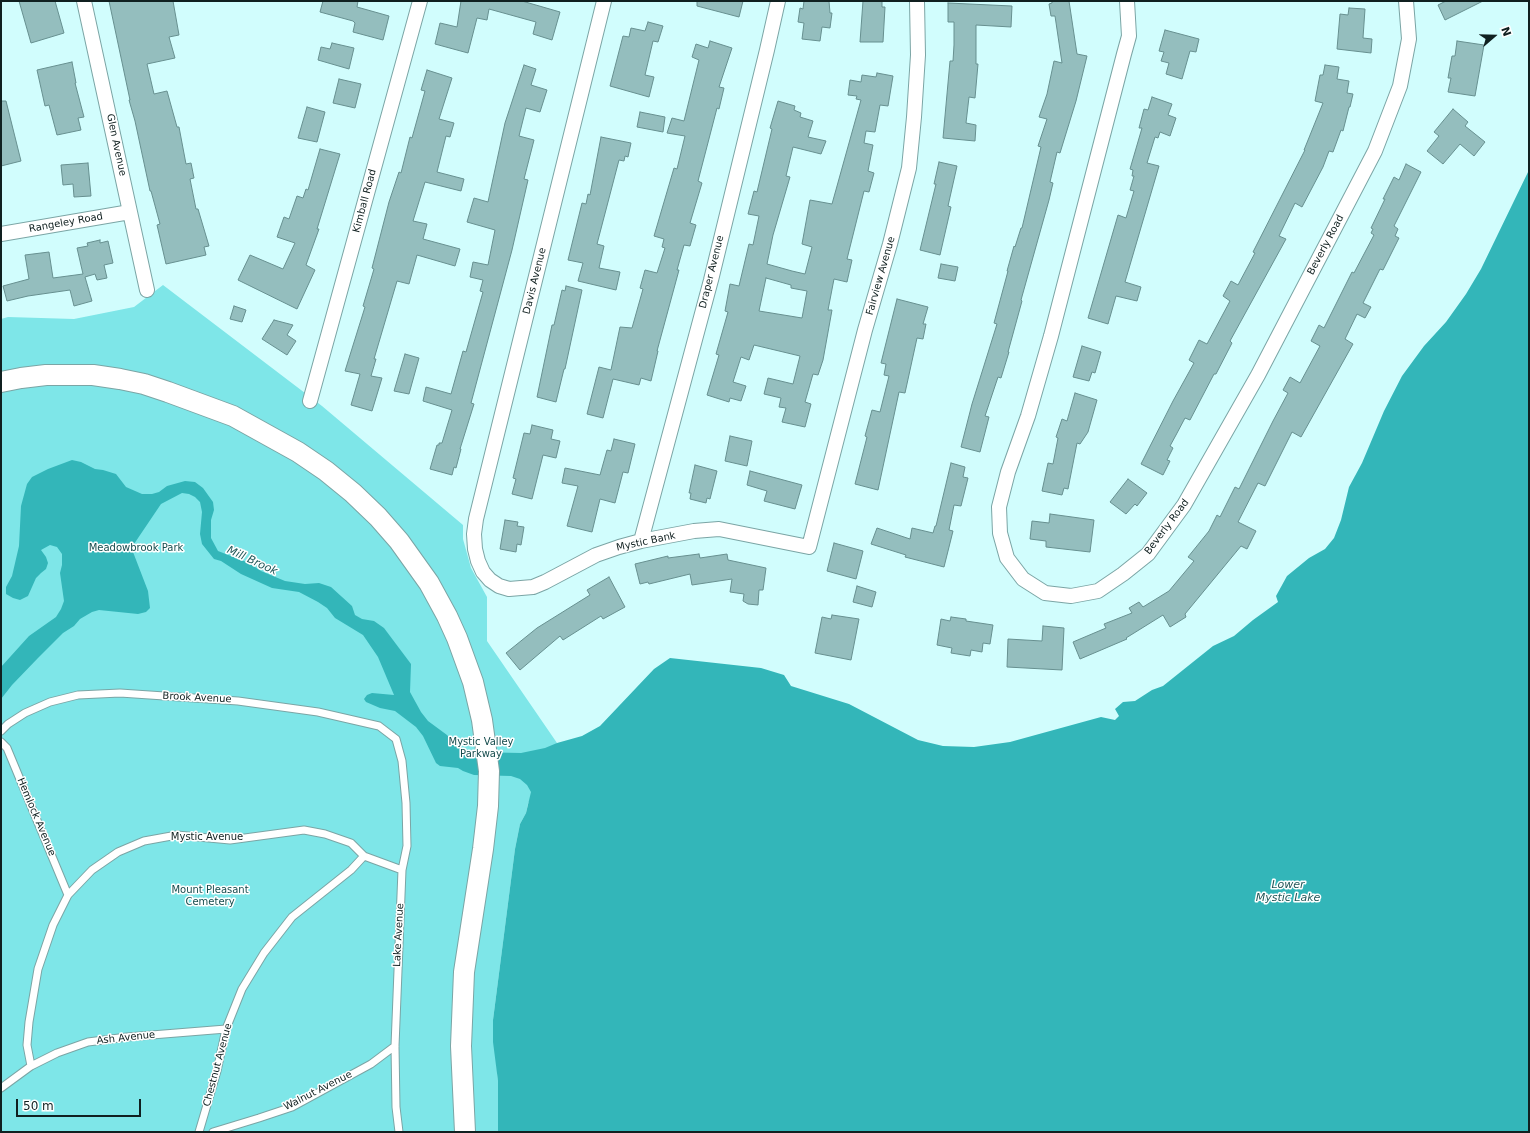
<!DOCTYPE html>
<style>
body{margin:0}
#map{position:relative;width:1530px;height:1133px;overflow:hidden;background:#d1fdfd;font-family:"DejaVu Sans",sans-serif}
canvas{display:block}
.frame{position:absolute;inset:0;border:2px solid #102020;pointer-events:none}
.north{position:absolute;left:1474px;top:16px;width:40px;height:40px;-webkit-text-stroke:3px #fff;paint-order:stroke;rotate:70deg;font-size:11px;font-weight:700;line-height:16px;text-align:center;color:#102020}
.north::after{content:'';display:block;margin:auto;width:14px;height:18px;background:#102020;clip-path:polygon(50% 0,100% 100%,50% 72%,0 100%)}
.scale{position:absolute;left:16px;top:1099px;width:125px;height:18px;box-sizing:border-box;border:2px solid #102020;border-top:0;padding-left:5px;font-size:12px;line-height:14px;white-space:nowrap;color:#102020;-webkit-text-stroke:3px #fff;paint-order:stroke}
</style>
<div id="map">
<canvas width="1530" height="1133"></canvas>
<div class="frame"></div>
<div class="north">N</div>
<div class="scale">50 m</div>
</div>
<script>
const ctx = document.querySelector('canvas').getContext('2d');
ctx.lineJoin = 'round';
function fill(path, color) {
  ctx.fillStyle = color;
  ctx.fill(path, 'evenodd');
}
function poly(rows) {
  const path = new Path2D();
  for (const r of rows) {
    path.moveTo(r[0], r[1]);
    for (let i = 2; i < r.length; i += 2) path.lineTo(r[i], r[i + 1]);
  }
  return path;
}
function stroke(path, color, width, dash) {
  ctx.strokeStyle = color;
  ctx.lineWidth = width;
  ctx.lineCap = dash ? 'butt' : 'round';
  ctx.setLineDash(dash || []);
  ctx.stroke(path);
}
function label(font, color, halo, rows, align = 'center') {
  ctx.font = font + ' "DejaVu Sans",sans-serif';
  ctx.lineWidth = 3;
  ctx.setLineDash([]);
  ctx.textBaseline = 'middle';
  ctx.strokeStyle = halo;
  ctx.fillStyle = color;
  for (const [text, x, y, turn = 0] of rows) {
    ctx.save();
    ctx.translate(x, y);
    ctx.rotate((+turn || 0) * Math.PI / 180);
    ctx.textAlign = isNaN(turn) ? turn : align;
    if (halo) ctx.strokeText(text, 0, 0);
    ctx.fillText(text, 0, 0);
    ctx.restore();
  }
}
fill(poly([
 [163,285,322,406,463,525,463,539,471,568,487,597,487,641,557,743,543,768,528,804,526,813,520,824,515,849,493,1020,498,1081,498,1132,1,1132,1,319,8,317,74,319,134,307]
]), '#7ee6e8');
fill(poly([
 [1529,170,1529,1132,498,1132,498,1081,493,1042,493,1020,515,849,520,824,526,813,531,792,527,785,520,779,511,776,474,775,463,771,458,768,440,766,436,763,423,736,416,727,395,711,380,708,366,702,364,699,367,695,372,693,394,695,378,657,363,635,335,618,327,608,318,602,299,592,272,588,241,574,221,561,214,559,202,544,200,534,202,512,200,502,195,497,189,494,182,493,161,504,134,544,133,552,148,591,150,608,146,612,138,614,99,610,92,612,80,619,74,626,63,633,38,658,12,685,1,699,1,667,29,636,56,617,61,609,64,601,60,573,62,565,62,554,57,547,50,545,41,550,46,557,48,563,46,569,41,573,36,578,28,596,20,600,13,598,6,594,6,587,12,576,19,546,21,506,27,484,32,477,48,469,72,460,81,462,95,469,103,470,116,474,126,487,142,494,152,494,159,492,167,486,185,481,195,482,203,488,213,502,214,510,211,520,211,538,218,551,249,563,261,571,285,581,305,584,319,583,331,587,352,606,355,615,362,619,374,621,384,628,411,664,410,692,421,712,428,721,447,735,457,747,464,750,473,752,521,753,545,748,557,743,582,736,600,726,654,669,670,658,761,668,784,675,791,686,849,704,918,740,943,746,974,747,1010,742,1101,717,1115,720,1119,716,1115,709,1123,702,1135,701,1152,690,1163,686,1213,646,1234,636,1253,620,1278,602,1276,596,1287,576,1309,558,1325,549,1334,538,1341,520,1349,487,1362,463,1384,411,1402,376,1424,346,1446,322,1466,294,1481,269]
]), '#33b6b9');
const building = poly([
 [19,1,55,1,64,33,31,43,19,1],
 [109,1,173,1,179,35,169,37,175,58,147,64,154,94,167,91,177,127,179,127,186,164,191,163,194,178,190,179,196,209,198,209,209,246,204,247,206,255,166,264,157,225,160,224,151,191,150,191,135,121,129,100,130,100,109,1],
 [323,1,358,1,357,7,389,16,383,40,353,32,355,23,353,21,320,12,323,1],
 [461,1,522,1,560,12,552,40,533,34,536,22,489,9,487,20,477,18,468,53,435,44,440,23,457,27,461,1],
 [697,1,743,1,739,17,697,6,697,1],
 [804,1,829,1,830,13,832,13,830,28,822,27,820,41,802,39,804,23,798,22,800,8,803,9,804,1],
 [863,1,882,1,882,7,885,7,883,42,860,42,863,1],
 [1052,1,1069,1,1077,54,1087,56,1076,101,1060,153,1057,152,1050,182,1053,183,1049,200,1021,300,1022,301,1008,352,1009,352,1001,378,998,377,985,416,989,417,980,452,961,447,972,404,997,324,994,323,1008,271,1007,271,1014,246,1015,247,1021,228,1022,228,1041,147,1038,146,1047,119,1039,117,1047,94,1054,61,1062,63,1055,16,1051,16,1049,4,1052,3,1052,1],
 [1446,1,1483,1,1445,20,1438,5,1446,1],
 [948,3,1012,6,1011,27,976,25,976,64,978,64,975,98,969,97,966,123,976,125,975,141,943,138,950,61,953,61,954,45,954,22,948,22,948,3],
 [1349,8,1365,9,1363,38,1372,39,1371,53,1337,49,1340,14,1348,15,1349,8],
 [648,22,663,26,658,42,653,41,645,75,654,77,649,97,610,86,623,36,629,37,631,28,645,31,648,22],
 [1165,30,1199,39,1196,52,1190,51,1182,79,1166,74,1169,63,1161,61,1164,52,1159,51,1165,30],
 [710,41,732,48,719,87,724,88,719,109,717,108,698,181,702,183,690,223,696,225,690,246,684,245,677,270,679,270,657,351,658,351,651,381,641,378,639,385,613,379,603,418,587,414,599,367,611,370,620,327,632,328,643,289,640,288,645,270,657,273,665,248,662,247,664,239,654,236,674,168,677,169,685,136,667,133,672,118,684,121,699,60,692,57,696,44,708,48,710,41],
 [1457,41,1484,45,1475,96,1448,92,1451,78,1448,78,1452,56,1455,56,1457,41],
 [332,43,354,48,349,69,318,60,321,47,330,49,332,43],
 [72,62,76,83,75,83,84,117,78,118,81,130,57,135,49,105,45,106,37,70,72,62],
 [524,65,536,69,531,85,547,90,540,112,526,108,519,136,534,140,524,179,528,180,512,250,471,403,474,404,460,449,461,449,456,468,454,467,452,475,430,469,437,445,439,445,439,443,442,443,452,410,423,401,426,387,451,394,463,351,466,352,483,292,480,291,483,280,470,277,473,262,488,265,495,230,467,222,474,198,488,202,505,123,524,65],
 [1325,65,1339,67,1337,79,1349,81,1347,93,1353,94,1350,107,1349,107,1343,131,1341,130,1333,152,1329,151,1323,167,1302,207,1295,203,1279,236,1286,239,1230,341,1232,343,1216,374,1214,374,1190,420,1185,418,1176,435,1170,446,1173,448,1167,460,1170,461,1163,475,1141,464,1173,401,1194,363,1189,360,1199,340,1207,344,1230,301,1223,296,1231,281,1238,285,1255,253,1253,252,1305,150,1304,150,1323,103,1315,101,1320,75,1323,75,1325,65],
 [427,70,452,78,439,119,454,123,450,137,446,136,437,172,464,179,461,191,425,182,413,221,427,224,423,239,460,249,455,266,417,255,409,284,397,281,374,359,376,359,371,376,382,378,372,411,351,405,360,374,345,371,365,307,363,306,374,269,372,268,389,202,399,172,401,173,410,137,412,138,425,91,421,90,427,70],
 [877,73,893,76,888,106,880,105,875,132,866,131,864,143,873,145,868,171,874,173,869,192,864,191,847,259,852,260,847,282,834,279,828,310,832,310,823,360,818,375,813,374,805,402,811,404,805,427,782,422,786,408,779,407,781,398,764,394,768,378,793,384,800,356,754,345,749,360,741,357,733,382,746,386,741,401,730,398,729,402,707,395,719,355,716,354,728,312,725,311,730,284,739,286,749,244,753,245,759,216,748,214,754,191,757,192,772,129,770,128,778,101,795,106,794,110,801,113,800,117,813,121,808,137,826,141,821,154,793,147,786,176,790,177,773,235,767,264,792,271,805,274,812,247,802,244,810,200,832,204,861,100,856,99,857,96,848,95,850,80,861,82,862,75,876,77,877,73],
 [766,278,791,285,791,288,807,291,802,318,759,311,766,278],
 [339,79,361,84,355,108,333,103,339,79],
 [1152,97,1172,104,1168,115,1176,118,1170,136,1160,132,1158,138,1155,137,1147,163,1159,166,1125,282,1141,287,1137,301,1116,296,1108,324,1088,318,1118,215,1126,218,1134,191,1130,190,1134,176,1132,176,1133,170,1130,169,1142,128,1139,128,1144,109,1148,110,1152,97],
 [1,101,6,101,21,161,1,166,1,101],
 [307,107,325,112,317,142,298,138,307,107],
 [1453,109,1468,122,1465,126,1485,142,1474,156,1460,144,1443,164,1427,151,1439,136,1434,132,1453,109],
 [640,112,665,117,663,132,637,127,640,112],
 [601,137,631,143,628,157,625,156,624,161,619,160,597,244,604,246,599,268,620,272,616,290,578,281,583,263,568,260,582,203,586,204,588,194,590,195,601,137],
 [320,149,340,154,317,229,319,229,306,265,315,270,297,309,238,280,250,255,283,269,295,243,277,237,284,217,289,219,297,196,303,198,306,189,308,190,320,149],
 [939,162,957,166,948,206,951,207,940,255,920,250,936,184,934,184,939,162],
 [88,163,91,196,74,197,73,184,63,185,61,165,88,163],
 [1406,164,1421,172,1394,226,1398,229,1395,236,1399,238,1383,270,1380,269,1363,303,1371,307,1365,318,1357,314,1345,339,1353,344,1301,437,1292,432,1265,486,1258,483,1238,522,1256,531,1247,549,1241,546,1185,614,1186,617,1170,627,1163,615,1126,638,1127,639,1080,659,1073,642,1106,628,1104,624,1132,613,1129,608,1139,602,1143,607,1169,591,1194,561,1188,557,1209,531,1217,515,1220,517,1235,487,1239,489,1273,421,1288,393,1283,390,1290,377,1300,383,1320,346,1311,341,1319,325,1324,328,1352,272,1354,273,1374,235,1371,233,1373,229,1371,228,1385,199,1383,199,1394,177,1399,180,1406,164],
 [100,240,100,243,108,241,113,263,104,265,107,278,97,280,95,274,85,277,92,301,74,306,70,290,28,296,7,301,3,286,29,279,25,255,49,252,53,278,83,274,77,248,88,246,87,243,100,240],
 [941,264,958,267,955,281,938,278,941,264],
 [566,286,582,290,565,369,564,369,556,402,537,397,552,325,554,325,562,290,565,291,566,286],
 [897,299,928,307,923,324,926,324,923,339,917,338,905,393,899,392,878,490,855,484,867,437,865,436,872,410,880,412,889,376,884,375,886,364,881,363,897,299],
 [234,306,246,310,242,322,230,319,234,306],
 [274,320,293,325,287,335,296,341,287,355,262,339,274,320],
 [1082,346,1101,352,1095,373,1092,372,1089,381,1073,377,1082,346],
 [405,354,419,358,409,394,394,391,405,354],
 [1075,393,1097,400,1088,432,1080,444,1077,443,1068,489,1064,488,1062,495,1042,491,1048,463,1053,464,1058,438,1056,437,1062,419,1067,421,1075,393],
 [532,425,553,430,551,439,560,441,556,458,543,455,532,499,512,494,516,479,513,478,524,433,530,434,532,425],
 [730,436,752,441,747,466,725,461,730,436],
 [614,439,635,444,628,473,623,472,615,503,600,499,592,532,567,526,578,486,562,483,565,468,600,475,607,450,611,451,614,439],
 [951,463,965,467,963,477,968,478,961,506,954,505,949,530,953,531,944,567,905,557,906,555,871,544,877,528,910,539,912,528,933,533,935,526,936,526,951,463],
 [695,465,717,471,710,499,707,498,706,503,690,499,691,493,689,493,695,465],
 [750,471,802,485,795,509,764,501,767,491,747,485,750,471],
 [1128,479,1147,493,1137,506,1135,504,1126,514,1110,502,1128,479],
 [1050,514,1094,520,1090,552,1046,547,1046,541,1030,539,1032,521,1049,523,1050,514],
 [505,520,518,522,517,526,524,527,521,545,517,544,516,552,500,549,505,520],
 [834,543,863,551,856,579,827,571,834,543],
 [699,554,700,558,727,554,728,560,766,568,763,590,759,590,758,605,748,604,743,601,744,594,730,592,732,579,692,585,690,574,649,584,648,582,640,584,635,564,668,556,668,558,699,554],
 [609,577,625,607,603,619,601,616,563,640,560,636,520,670,506,653,537,628,590,595,587,590,609,577],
 [857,586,876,592,872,607,853,602,857,586],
 [832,615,859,619,851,660,815,653,822,617,831,619,832,615],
 [951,617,966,619,966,621,993,625,990,644,983,643,982,652,971,650,970,656,951,653,952,648,937,645,941,619,950,621,951,617],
 [1043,626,1064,628,1062,670,1007,667,1008,639,1042,641,1043,626]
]);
fill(building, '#94bebe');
stroke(building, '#679090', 1);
const service = poly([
 [1,731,8,724,25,713,50,702,78,695,120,693,238,701,318,712,379,726,396,739,402,761,406,803,407,846,402,870,395,1046,396,1107,399,1132],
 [1,742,7,748,68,895],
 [31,1066,27,1045,29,1022,38,969,53,925,68,895,92,870,118,852,144,841,177,835,230,840,304,830,325,834,351,843,364,856,402,870],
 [1,1088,31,1066,57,1053,88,1042,127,1037,226,1029],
 [199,1132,217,1071,226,1029,242,989,264,953,292,917,351,870,364,856],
 [213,1132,259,1118,292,1107,371,1064,395,1046]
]);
const minor = poly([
 [84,1,147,290],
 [604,1,476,519,474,534,475,549,478,561,483,572,490,580,499,586,509,589,533,587,545,582,596,555,619,547,641,541,694,531,719,529,809,547,865,330,890,244,909,168,914,117,918,55,917,1],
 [1127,1,1129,36,1124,54,1051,336,1028,416,1008,472,999,507,1000,533,1007,558,1023,579,1045,593,1071,596,1098,591,1123,574,1148,554,1184,505,1258,375,1375,151,1400,86,1409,39,1406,1],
 [1,234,130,212],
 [310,401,420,1],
 [641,541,711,280,767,50,778,1]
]);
const secondary = poly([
 [1,382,21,378,46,375,93,375,120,379,144,384,168,392,233,416,298,452,326,471,353,493,378,517,399,541,429,583,447,616,457,638,473,682,482,720,489,771,488,806,483,849,464,972,461,1046,465,1132]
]);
stroke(service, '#7ba5a5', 9);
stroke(minor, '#7ba5a5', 16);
stroke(secondary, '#7ba5a5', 22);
stroke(service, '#fff', 7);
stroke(minor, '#fff', 14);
stroke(secondary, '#fff', 20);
label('10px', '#102020', '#fff', [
 ["Glen Avenue",116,145,78],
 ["Kimball Road",365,201,-75],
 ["Rangeley Road",66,223,-10],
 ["Beverly Road",1326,245,-62],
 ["Draper Avenue",712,272,-76],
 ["Fairview Avenue",881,276,-74],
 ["Davis Avenue",535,281,-76],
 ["Beverly Road",1167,527,-53],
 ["Mystic Bank",646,542,-12],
 ["Brook Avenue",197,698,3],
 ["Hemlock Avenue",36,817,67],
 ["Mystic Avenue",207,837],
 ["Lake Avenue",399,935,-87],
 ["Ash Avenue",126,1038,-6],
 ["Chestnut Avenue",218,1065,-75],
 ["Walnut Avenue",318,1091,-27]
]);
label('10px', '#144b4c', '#fff', [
 ["Meadowbrook Park",136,548],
 ["Mystic Valley",481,742],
 ["Parkway",481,754],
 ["Mount Pleasant",210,890],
 ["Cemetery",210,902]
]);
label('italic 11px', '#235859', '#fff', [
 ["Mill Brook",252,561,25],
 ["Lower",1288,885],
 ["Mystic Lake",1288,898]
]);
</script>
